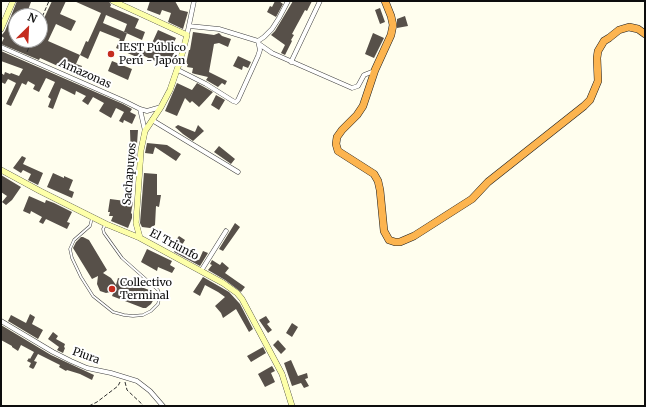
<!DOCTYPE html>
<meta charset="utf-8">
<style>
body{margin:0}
#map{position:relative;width:646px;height:407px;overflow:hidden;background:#fffeee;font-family:Merriweather,serif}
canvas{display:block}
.frame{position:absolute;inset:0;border:2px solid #0d0d0d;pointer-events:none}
.north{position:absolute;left:8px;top:8px;width:40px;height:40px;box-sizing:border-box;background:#fff;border:1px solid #9e9e9e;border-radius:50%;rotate:24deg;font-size:11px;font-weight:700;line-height:16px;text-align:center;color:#0d0d0d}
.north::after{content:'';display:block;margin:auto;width:14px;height:18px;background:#c52c1e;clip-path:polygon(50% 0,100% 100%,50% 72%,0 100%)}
</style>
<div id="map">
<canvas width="646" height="407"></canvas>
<div class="frame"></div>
<div class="north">N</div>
</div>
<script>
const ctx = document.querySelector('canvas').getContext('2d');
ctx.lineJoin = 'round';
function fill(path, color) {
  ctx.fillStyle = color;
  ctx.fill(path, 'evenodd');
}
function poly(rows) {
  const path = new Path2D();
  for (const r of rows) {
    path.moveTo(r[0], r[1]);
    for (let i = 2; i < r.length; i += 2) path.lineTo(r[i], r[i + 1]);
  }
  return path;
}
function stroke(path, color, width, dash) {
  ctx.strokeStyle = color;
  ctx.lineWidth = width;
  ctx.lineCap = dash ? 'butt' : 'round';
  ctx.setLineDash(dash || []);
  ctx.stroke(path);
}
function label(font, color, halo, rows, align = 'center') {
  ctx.font = font + ' Merriweather,serif';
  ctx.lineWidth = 4;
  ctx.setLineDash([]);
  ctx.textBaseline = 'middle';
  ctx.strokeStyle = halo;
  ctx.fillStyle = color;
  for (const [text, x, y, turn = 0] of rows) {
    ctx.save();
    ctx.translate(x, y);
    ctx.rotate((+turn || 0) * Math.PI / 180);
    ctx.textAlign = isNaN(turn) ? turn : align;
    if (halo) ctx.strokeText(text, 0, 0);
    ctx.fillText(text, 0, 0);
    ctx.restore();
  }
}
fill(poly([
 [17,1,27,1,31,2,28,10,30,11,28,16,16,16,16,40,40,40,40,27,52,1,66,1,60,14,76,21,71,31,56,24,48,41,80,55,76,64,82,66,78,75,40,58,39,60,1,44,4,38,1,36,5,31],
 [74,1,109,1,111,5,110,7,139,19,135,28,145,32,142,40,124,32,127,24,106,15,103,23,127,33,124,41,148,52,158,30,176,38,171,49,175,51,168,67,140,54,139,58,116,48,120,39,100,31,88,59,80,55,86,41,88,42,93,31,101,13],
 [150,1,175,1,180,10,188,12,183,29,168,22,171,13,162,10,160,15,147,10],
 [275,1,279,1,283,4,276,17,267,12,270,6,272,7],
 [293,1,312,1,307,11,305,10,292,34,294,35,291,40,292,41,285,55,281,53,285,45,271,35,275,31],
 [380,8,385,22,380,24,375,10],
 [405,16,408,26,397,28,397,19],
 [193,32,214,35,219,33,222,36,231,39,228,47,219,43,214,44,209,72,227,81,225,85,222,83,218,87,206,80,208,77,195,74,192,73,193,68,187,67,188,64,186,64,189,50,190,50],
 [373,33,384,38,374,58,365,54],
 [1,51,123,104,132,109,130,112,136,115,132,124,124,120,123,123,119,121,124,112,116,108,111,118,99,111,104,103,93,97,88,105,82,101,86,96,76,91,75,95,61,88,53,109,48,107,51,99,48,97,55,82,46,78,39,92,33,89,35,85,28,81,26,85,22,83,11,106,6,104,16,83,8,79,5,84,1,82,1,73,4,75,5,72,10,74,11,73,19,76,23,69,1,61],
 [238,56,251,62,248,68,243,66,242,70,233,66],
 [112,61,132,69,128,80,108,71],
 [177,83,192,90,197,83,213,92,199,107,192,101,190,103,185,98,177,116,165,111],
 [216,95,225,100,219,110,211,105],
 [178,125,195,132,198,125,204,131,193,141,183,134,175,127],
 [130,130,138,130,136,158,131,158],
 [147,143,167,145,181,154,176,161,155,147,153,154,145,153],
 [219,146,235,159,231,164,214,152],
 [22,156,26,158,23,164,43,173,38,185,28,180,31,174,23,170,21,173,13,168],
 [53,173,64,178,64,176,73,180,69,190,74,192,72,198,47,187],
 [144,173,157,174,157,195,161,195,159,207,156,206,155,225,150,228,142,227,140,223],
 [1,175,21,187,12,200,6,205,2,202,7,196,1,192],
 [29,196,45,203,46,200,54,203,72,212,67,222,70,223,67,229,46,219,43,224,39,222,42,217,31,211,30,214,23,211],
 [110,199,133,202,131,213,132,214,132,218,128,228,111,221,113,216,109,216,110,212,108,212],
 [235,223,240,227,223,251,219,249],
 [179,236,185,240,179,250,172,245],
 [81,237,83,237,89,240,107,270,103,273,111,278,116,285,118,278,149,290,153,295,154,299,151,304,146,308,143,308,112,296,114,291,106,293,100,291,97,284,98,276,92,279,73,248,76,242],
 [147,249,172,261,170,265,175,268,172,273,158,267,157,271,141,262],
 [176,249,186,254,189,250,192,252,190,255,199,260,203,251,208,253,200,266,174,252],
 [212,260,220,265,222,262,229,268,225,273,245,287,241,292,225,280,208,270,212,265,210,264],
 [203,277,229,292,240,304,253,329,249,332,236,309,223,318,221,313,215,306,225,297,218,292,205,285,200,296,193,292],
 [30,314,35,317,32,324,43,330,38,339,8,321,11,315,26,323],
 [266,316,270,322,267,324,272,330,268,333,259,320],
 [292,323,298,327,292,337,286,333],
 [1,325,51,355,94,375,92,380,80,374,67,370,66,371,59,367,60,365,38,354,34,361,37,362,34,368,33,369,29,367,31,363,27,361,29,358,30,359,34,352,21,345,18,351,12,347,12,346,1,340],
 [53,332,58,336,56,339,65,344,64,347,65,348,63,353,57,350,59,347,48,339],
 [278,340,286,349,281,354,273,345],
 [263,347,266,353,251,362,247,356],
 [291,360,298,376,307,373,308,378,305,379,309,386,304,388,301,383,292,386,284,363],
 [272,366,275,371,271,373,275,382,265,387,258,374]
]), '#575049');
const lane = poly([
 [92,218,90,226,74,240,70,249,72,258,81,277,93,296,113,312,124,315,133,316,143,315,151,311,158,304,160,295,158,290,122,258,104,233,103,229,105,225]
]);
const street = poly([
 [189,26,219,29,258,41,264,37,272,29,279,18,288,1],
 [187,35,194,1],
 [259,44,272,53,352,88,358,86,364,75,374,71],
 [1,47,124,101,140,109,147,111,161,107],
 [291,62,320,1],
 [178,70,206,84,233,101,236,102,238,100,258,56,260,50,258,41],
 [140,109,145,131],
 [152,120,238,172],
 [201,271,226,231],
 [1,321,53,352,71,361,87,368,111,373,137,381,150,391,163,406]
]);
const secondary = poly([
 [113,1,187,35,181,58,170,90,161,107,145,131,141,150,136,223,140,238],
 [1,29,13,1],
 [1,170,40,191,106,224,140,238,223,283,237,293,242,299,282,374,292,406]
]);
const highway = poly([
 [385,1,391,16,393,25,391,35,375,70,363,106,357,115,342,130,337,137,336,144,338,151,374,174,378,181,380,190,384,231,389,240,395,242,400,242,414,236,472,199,488,182,584,106,590,100,598,81,597,58,598,51,604,41,609,38,619,30,629,27,638,29,645,34]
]);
stroke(lane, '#404040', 3);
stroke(street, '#404040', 5);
stroke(secondary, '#2f2f2f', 6);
stroke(highway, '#1e1e1e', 8);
stroke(poly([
 [40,22,49,1],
 [27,52,32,40],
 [125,382,127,390,144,406],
 [89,406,97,402,118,386,120,382]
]), '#2f2f2f', 1, [4, 2]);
stroke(lane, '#fff', 2);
stroke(street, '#fff', 4);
stroke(secondary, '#fdffa9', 5.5);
stroke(highway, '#fcb44f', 7);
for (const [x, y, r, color] of [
 [111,54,4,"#c52c1e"],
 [112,289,4,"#c52c1e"]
]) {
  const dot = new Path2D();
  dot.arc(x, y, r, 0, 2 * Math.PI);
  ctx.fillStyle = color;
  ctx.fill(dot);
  stroke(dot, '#fff', 1.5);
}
label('11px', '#0d0d0d', '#fff', [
 ["IEST Público",119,48],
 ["Perú - Japón",119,61],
 ["Collectivo",120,283],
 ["Terminal",120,296]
], 'left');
label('11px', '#0d0d0d', '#fff', [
 ["Amazonas",85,74,24],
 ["Sachapuyos",130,174,-85],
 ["El Triunfo",174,245,28],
 ["Piura",86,356,20]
]);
</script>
